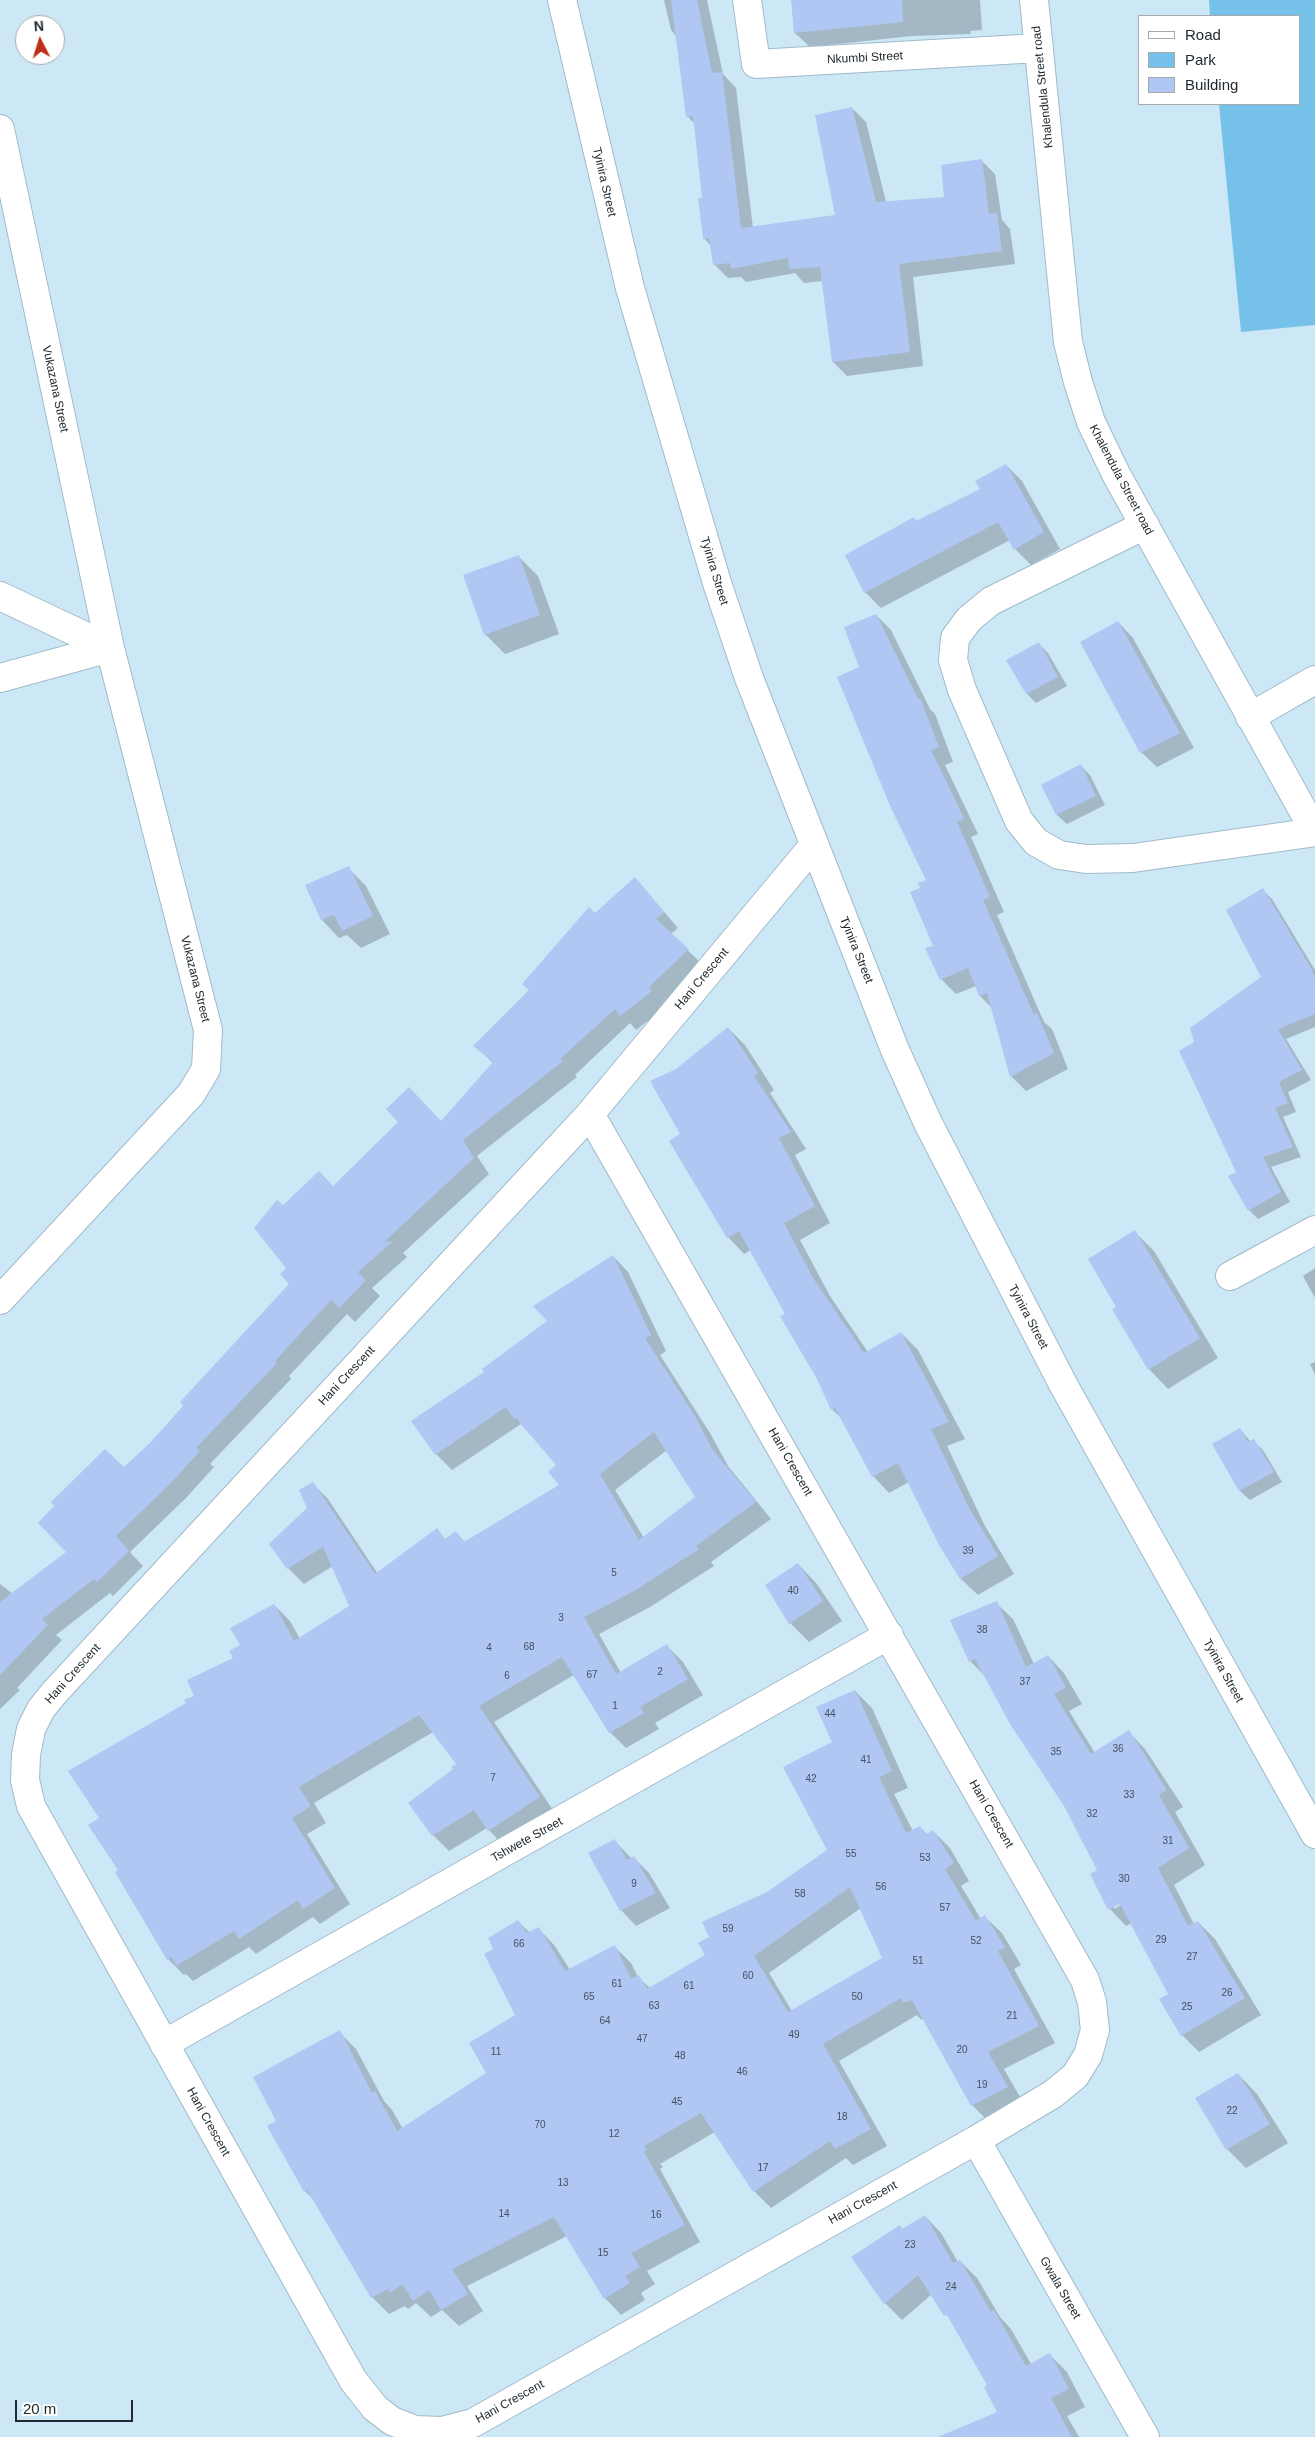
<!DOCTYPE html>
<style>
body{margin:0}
#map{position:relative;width:1315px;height:2437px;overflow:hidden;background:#cce7f6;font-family:Arial,sans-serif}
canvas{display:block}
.legend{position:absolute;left:1138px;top:15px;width:162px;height:90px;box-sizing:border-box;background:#fff;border:1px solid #a6aaac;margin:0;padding:6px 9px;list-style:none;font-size:15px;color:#202a30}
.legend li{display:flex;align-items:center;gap:10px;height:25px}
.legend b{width:25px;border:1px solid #a6aaac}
.north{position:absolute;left:15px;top:15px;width:50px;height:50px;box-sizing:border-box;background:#fff;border:1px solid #a6aaac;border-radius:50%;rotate:355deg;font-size:14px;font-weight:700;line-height:20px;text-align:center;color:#202a30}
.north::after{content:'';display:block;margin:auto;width:18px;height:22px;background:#bb3017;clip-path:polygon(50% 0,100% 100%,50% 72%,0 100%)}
.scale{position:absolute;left:15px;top:2400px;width:118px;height:22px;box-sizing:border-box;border:2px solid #202a30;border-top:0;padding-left:6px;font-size:15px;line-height:18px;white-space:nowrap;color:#202a30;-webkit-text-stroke:4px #fff;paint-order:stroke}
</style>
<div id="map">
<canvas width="1315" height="2437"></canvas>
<ul class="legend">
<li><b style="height:6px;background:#fff"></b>Road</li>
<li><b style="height:14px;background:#75c1ea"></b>Park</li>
<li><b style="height:14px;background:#b0c6f3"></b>Building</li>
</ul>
<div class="north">N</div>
<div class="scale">20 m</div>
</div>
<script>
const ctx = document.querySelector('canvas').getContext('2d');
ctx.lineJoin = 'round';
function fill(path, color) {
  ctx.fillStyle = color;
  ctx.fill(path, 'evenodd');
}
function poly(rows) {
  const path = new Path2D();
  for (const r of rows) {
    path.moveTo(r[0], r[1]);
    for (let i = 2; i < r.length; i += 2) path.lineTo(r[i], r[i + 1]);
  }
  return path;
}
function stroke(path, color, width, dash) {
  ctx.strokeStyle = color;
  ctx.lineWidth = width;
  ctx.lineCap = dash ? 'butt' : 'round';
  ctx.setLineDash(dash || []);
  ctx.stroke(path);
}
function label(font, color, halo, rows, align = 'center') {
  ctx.font = font + ' Arial,sans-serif';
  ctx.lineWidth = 4.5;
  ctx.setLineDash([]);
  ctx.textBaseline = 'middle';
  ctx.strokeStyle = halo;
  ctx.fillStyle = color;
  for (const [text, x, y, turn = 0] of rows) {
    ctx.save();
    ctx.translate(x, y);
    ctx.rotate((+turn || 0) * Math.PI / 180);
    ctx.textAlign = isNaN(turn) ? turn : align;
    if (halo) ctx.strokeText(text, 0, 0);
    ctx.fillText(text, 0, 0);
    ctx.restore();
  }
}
fill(poly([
 [1209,0,1315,0,1315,325,1241,332,1219,104,1299,104,1299,16,1210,16]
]), '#75c1ea');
fill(poly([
 [664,0,707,0,723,74,736,88,753,228,837,216,852,108,866,122,886,202,946,198,981,160,995,174,1002,220,1010,229,1015,264,913,277,923,366,847,376,833,362,823,281,804,283,795,273,746,282,741,277,728,278,714,264,711,246,704,238,703,199,695,124,687,116,677,37,671,30],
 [792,0,980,0,982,30,970,31,971,34,912,36,810,47,795,33],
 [1006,465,1022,481,1060,549,1031,565,1015,549,1010,540,881,608,865,592,917,522,981,489],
 [519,557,538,576,559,634,505,654,485,634],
 [876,615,891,630,930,709,935,714,953,762,945,765,978,834,971,837,1004,912,997,915,1044,1022,1052,1029,1068,1069,1026,1091,1011,1076,993,1009,980,996,976,986,956,994,941,979,921,888,928,880,861,668],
 [1118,622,1133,638,1194,748,1157,767,1141,752,1082,642],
 [1039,644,1048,653,1067,686,1036,703,1027,694,1008,660],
 [1081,766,1090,775,1105,805,1067,824,1057,815,1042,785],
 [348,868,366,886,390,934,361,948,347,935,339,938,322,920],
 [635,878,678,928,671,934,703,965,663,1003,666,1007,636,1030,630,1023,575,1075,577,1077,477,1156,489,1174,403,1253,407,1257,372,1288,380,1296,355,1322,347,1314,289,1376,291,1379,210,1464,214,1467,187,1497,130,1552,143,1566,113,1596,110,1593,56,1635,62,1640,17,1688,20,1690,0,1709,0,1584,13,1594,67,1552,124,1469,151,1444,290,1284,283,1207,333,1187,441,1122,493,1063,475,1046,531,990,595,915],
 [1263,890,1272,899,1315,970,1315,1027,1286,1039,1311,1080,1288,1092,1296,1112,1283,1117,1301,1157,1271,1167,1290,1202,1258,1219,1249,1210,1196,1043,1262,977],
 [728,1028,745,1045,774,1090,770,1093,806,1149,795,1155,830,1223,800,1240,830,1296,868,1352,901,1333,918,1350,965,1439,947,1446,985,1526,1014,1574,978,1595,961,1579,940,1545,909,1482,889,1493,873,1476,842,1419,832,1409,787,1314,751,1250,744,1254,728,1237,682,1135,676,1070],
 [1135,1232,1154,1251,1218,1358,1168,1389,1149,1369,1118,1308],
 [613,1256,628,1272,666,1351,660,1355,710,1433,728,1466,771,1519,711,1562,714,1566,650,1607,599,1634,621,1673,667,1646,683,1662,703,1695,655,1723,659,1729,626,1748,610,1732,574,1675,494,1722,555,1813,505,1847,487,1828,449,1851,433,1835,458,1765,433,1732,314,1803,326,1823,307,1834,350,1904,320,1924,313,1917,256,1954,249,1947,193,1981,186,1974,184,1975,168,1959,120,1870,101,1818,187,1704,235,1659,241,1646,274,1605,290,1621,300,1639,351,1607,333,1566,304,1584,288,1568,271,1544,308,1508,312,1483,328,1499,378,1574,437,1530,446,1540,456,1533,466,1543,561,1485,558,1466,521,1424,452,1470,436,1454,413,1421,486,1372,549,1321],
 [667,1450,697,1497,644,1538,615,1490],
 [1315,1268,1315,1298,1303,1276],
 [1315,1362,1315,1375,1310,1364],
 [1240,1429,1251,1442,1253,1441,1263,1450,1282,1482,1250,1500,1240,1491,1214,1444],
 [798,1564,817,1584,842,1621,809,1642,790,1623],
 [996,1603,1013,1619,1034,1664,1048,1656,1064,1673,1082,1704,1069,1711,1095,1753,1129,1732,1145,1749,1183,1807,1175,1812,1205,1865,1174,1885,1194,1924,1198,1922,1215,1939,1261,2015,1199,2052,1182,2035,1170,1994,1132,1923,1126,1926,1110,1909,1092,1875,1099,1871,1065,1805,985,1676,970,1661],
 [1126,1902,1114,1909,1114,1906],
 [855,1691,872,1708,908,1788,894,1794,913,1831,920,1827,927,1834,933,1831,950,1848,969,1881,961,1886,981,1919,985,1917,1002,1933,1021,1965,1014,1969,1055,2043,1004,2069,1024,2104,989,2122,972,2105,923,2018,921,2020,917,2015,839,2061,887,2146,853,2165,846,2158,771,2208,754,2191,715,2132,660,2164,663,2167,660,2169,700,2242,647,2271,655,2284,641,2293,645,2300,621,2315,605,2298,567,2236,467,2286,483,2311,459,2326,442,2310,431,2317,416,2303,408,2309,405,2306,389,2314,372,2297,317,2203,305,2191,278,2122,339,2032,356,2049,384,2101,392,2110,403,2129,488,2073,516,2016,494,1949,518,1921,530,1933,539,1929,555,1946,570,1970,614,1946,631,1963,638,1977,650,1988,706,1955,711,1937,768,1893,829,1851,833,1743],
 [861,1908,884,1959,792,2011,769,1973],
 [614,1840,632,1859,634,1858,649,1873,670,1908,636,1926,621,1910],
 [1238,2074,1257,2094,1288,2143,1246,2168,1227,2149],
 [925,2216,941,2233,958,2262,960,2261,977,2278,1000,2317,1011,2329,1031,2364,1050,2355,1067,2372,1085,2407,1067,2416,1079,2437,1001,2437,998,2413,989,2386,952,2322,932,2294,902,2320,885,2303,902,2230]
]), '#0003');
fill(poly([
 [671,0,697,0,712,73,722,72,741,228,835,215,815,115,852,107,876,202,944,197,941,165,982,159,989,214,997,213,1002,251,899,264,910,352,832,362,820,267,789,269,788,258,731,269,730,263,713,265,709,238,703,239,698,198,702,198,693,116,686,117],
 [791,0,902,0,903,22,794,33],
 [1006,464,1044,532,1014,550,998,522,864,593,845,555,914,517,916,521,980,489,975,481],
 [519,555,540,615,484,635,463,575],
 [876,614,918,699,920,698,939,747,931,750,964,818,957,822,990,897,983,900,1034,1015,1037,1013,1054,1053,1010,1077,987,993,979,996,968,968,940,980,925,948,933,946,910,892,920,888,918,883,926,880,891,808,837,677,859,667,844,627],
 [1118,621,1180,733,1140,753,1080,642],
 [1039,642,1058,677,1026,694,1006,660],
 [1081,764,1096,796,1056,815,1041,785],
 [349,866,373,916,342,931,334,915,321,920,305,885],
 [635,877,664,912,656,919,689,949,649,987,652,991,620,1016,615,1009,560,1059,563,1061,463,1140,474,1158,384,1242,393,1241,358,1272,366,1280,339,1308,331,1300,275,1361,277,1363,196,1448,200,1451,172,1482,116,1536,129,1551,97,1582,94,1579,42,1619,48,1625,0,1675,0,1602,66,1552,38,1523,54,1506,51,1502,105,1449,124,1467,150,1443,183,1406,180,1402,289,1284,280,1274,286,1268,254,1228,277,1200,283,1205,319,1171,333,1186,398,1122,386,1109,409,1087,441,1121,493,1062,473,1046,529,990,522,984,589,907,595,913],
 [1263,888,1311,968,1315,978,1315,1014,1278,1029,1302,1070,1279,1082,1288,1103,1275,1108,1293,1147,1263,1157,1281,1192,1248,1211,1228,1176,1236,1172,1179,1051,1194,1042,1190,1028,1261,977,1226,910],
 [728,1027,758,1073,754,1076,791,1132,779,1138,815,1206,784,1223,813,1278,864,1353,901,1332,949,1422,931,1429,969,1508,998,1556,960,1579,939,1545,898,1463,872,1477,835,1408,831,1410,817,1379,780,1316,785,1314,739,1231,727,1238,669,1141,680,1134,650,1081,676,1069],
 [1135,1230,1200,1338,1148,1370,1112,1309,1116,1307,1088,1259],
 [613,1255,651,1335,645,1338,695,1416,712,1449,756,1502,696,1546,699,1549,634,1591,584,1617,616,1674,667,1644,688,1679,640,1707,644,1713,609,1733,562,1657,479,1706,540,1797,488,1831,474,1810,432,1836,408,1803,453,1769,451,1767,456,1764,419,1715,299,1787,311,1806,292,1818,335,1888,303,1909,298,1900,239,1939,234,1931,176,1966,172,1957,167,1960,115,1872,118,1870,88,1825,99,1818,68,1771,186,1703,184,1700,194,1696,187,1680,233,1658,229,1651,240,1645,230,1628,274,1604,294,1641,349,1606,323,1547,287,1569,269,1544,307,1508,299,1490,313,1482,375,1574,437,1528,445,1539,456,1531,464,1542,559,1485,548,1472,556,1465,516,1418,514,1419,506,1407,435,1455,411,1421,484,1372,482,1369,547,1321,533,1306],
 [654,1432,695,1497,639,1540,600,1474],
 [1240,1428,1248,1442,1254,1439,1274,1472,1239,1491,1212,1444],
 [798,1563,823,1601,789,1624,765,1585],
 [997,1601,1026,1667,1048,1655,1066,1687,1054,1694,1091,1754,1129,1730,1167,1790,1159,1795,1189,1848,1158,1868,1188,1926,1198,1921,1245,1998,1181,2036,1159,1999,1168,1994,1120,1904,1108,1910,1090,1874,1097,1870,1064,1806,1010,1724,975,1659,969,1662,950,1620],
 [855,1690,892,1771,879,1777,906,1833,920,1826,926,1834,933,1830,954,1863,945,1869,976,1921,985,1915,1005,1947,998,1951,1039,2026,988,2052,1008,2087,971,2106,912,2000,903,2003,901,1998,823,2044,871,2129,835,2149,830,2141,753,2192,701,2113,644,2146,647,2150,644,2152,685,2225,631,2253,640,2267,625,2276,630,2283,604,2299,554,2217,452,2269,468,2294,441,2310,429,2290,413,2301,402,2284,390,2293,388,2289,371,2298,307,2190,304,2192,267,2126,276,2121,253,2077,340,2030,372,2093,375,2091,397,2131,486,2073,469,2043,515,2015,484,1954,493,1949,488,1938,518,1920,527,1933,539,1927,565,1971,615,1945,631,1979,639,1975,647,1989,705,1955,698,1943,709,1937,702,1922,767,1892,827,1850,783,1767,832,1742,816,1707],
 [850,1887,882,1958,788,2012,754,1956],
 [615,1839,627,1860,634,1856,656,1893,620,1911,588,1853],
 [1238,2073,1270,2124,1226,2150,1195,2098],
 [925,2215,953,2263,960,2260,991,2312,994,2310,1026,2366,1050,2353,1069,2389,1051,2398,1072,2437,938,2437,997,2412,984,2387,987,2385,947,2315,944,2316,918,2275,884,2304,851,2257,900,2225,902,2229]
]), '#b0c6f3');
const minor = poly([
 [562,0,630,288,717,583,749,678,895,1050,928,1123,1064,1386,1315,1834],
 [747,0,756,64,1039,48],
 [1034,0,1068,342,1078,382,1091,422,1116,474,1315,832],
 [0,129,110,648,208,1030,206,1069,191,1094,0,1300],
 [1145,525,991,601,969,619,955,638,953,660,962,690,1019,821,1036,842,1059,855,1086,859,1133,858,1315,832],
 [0,596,110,648],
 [0,678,110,648],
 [1250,717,1315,680],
 [590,1114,1085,1980,1092,2002,1095,2030,1088,2055,1075,2076,1053,2094,976,2140,473,2423,442,2431,415,2430,392,2421,375,2408,353,2380,31,1806,25,1780,26,1755,31,1729,41,1709,54,1693,590,1114,814,845],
 [1230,1276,1315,1230],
 [164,2044,889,1635],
 [976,2140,1145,2437]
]);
stroke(minor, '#a1bac9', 30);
stroke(minor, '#fff', 28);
label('10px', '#445161', null, [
 ["39",968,1551],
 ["5",614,1573],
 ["40",793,1591],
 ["3",561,1618],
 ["38",982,1630],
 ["68",529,1647],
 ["4",489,1648],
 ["2",660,1672],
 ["67",592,1675],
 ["6",507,1676],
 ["37",1025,1682],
 ["1",615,1706],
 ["44",830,1714],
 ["36",1118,1749],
 ["35",1056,1752],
 ["41",866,1760],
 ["7",493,1778],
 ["42",811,1779],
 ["33",1129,1795],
 ["32",1092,1814],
 ["31",1168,1841],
 ["55",851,1854],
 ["53",925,1858],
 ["30",1124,1879],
 ["9",634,1884],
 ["56",881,1887],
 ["58",800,1894],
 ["57",945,1908],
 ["59",728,1929],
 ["29",1161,1940],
 ["52",976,1941],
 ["66",519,1944],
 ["27",1192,1957],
 ["51",918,1961],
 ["60",748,1976],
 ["61",617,1984],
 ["61",689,1986],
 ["26",1227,1993],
 ["65",589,1997],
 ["50",857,1997],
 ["63",654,2006],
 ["25",1187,2007],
 ["21",1012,2016],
 ["64",605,2021],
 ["49",794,2035],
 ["47",642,2039],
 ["20",962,2050],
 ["11",496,2052],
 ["48",680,2056],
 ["46",742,2072],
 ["19",982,2085],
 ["45",677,2102],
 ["22",1232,2111],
 ["18",842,2117],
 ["70",540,2125],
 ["12",614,2134],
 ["17",763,2168],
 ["13",563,2183],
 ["14",504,2214],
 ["16",656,2215],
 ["23",910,2245],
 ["15",603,2253],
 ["24",951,2287]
]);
label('12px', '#202a30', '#fff', [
 ["Nkumbi Street",865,58,-3],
 ["Khalendula Street road",1043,87,-96],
 ["Tyinira Street",604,182,77],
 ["Vukazana Street",55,389,78],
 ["Khalendula Street road",1121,480,62],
 ["Tyinira Street",714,571,73],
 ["Tyinira Street",856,950,68],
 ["Vukazana Street",195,979,76],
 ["Hani Crescent",702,979,-50],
 ["Tyinira Street",1028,1317,62],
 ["Hani Crescent",347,1376,-47],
 ["Hani Crescent",790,1462,60],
 ["Tyinira Street",1223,1671,61],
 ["Hani Crescent",73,1674,-48],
 ["Hani Crescent",991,1814,60],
 ["Tshwete Street",527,1840,-29],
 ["Hani Crescent",208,2122,61],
 ["Hani Crescent",863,2203,-29],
 ["Gwala Street",1060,2288,60],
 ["Hani Crescent",510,2402,-29]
]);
</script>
